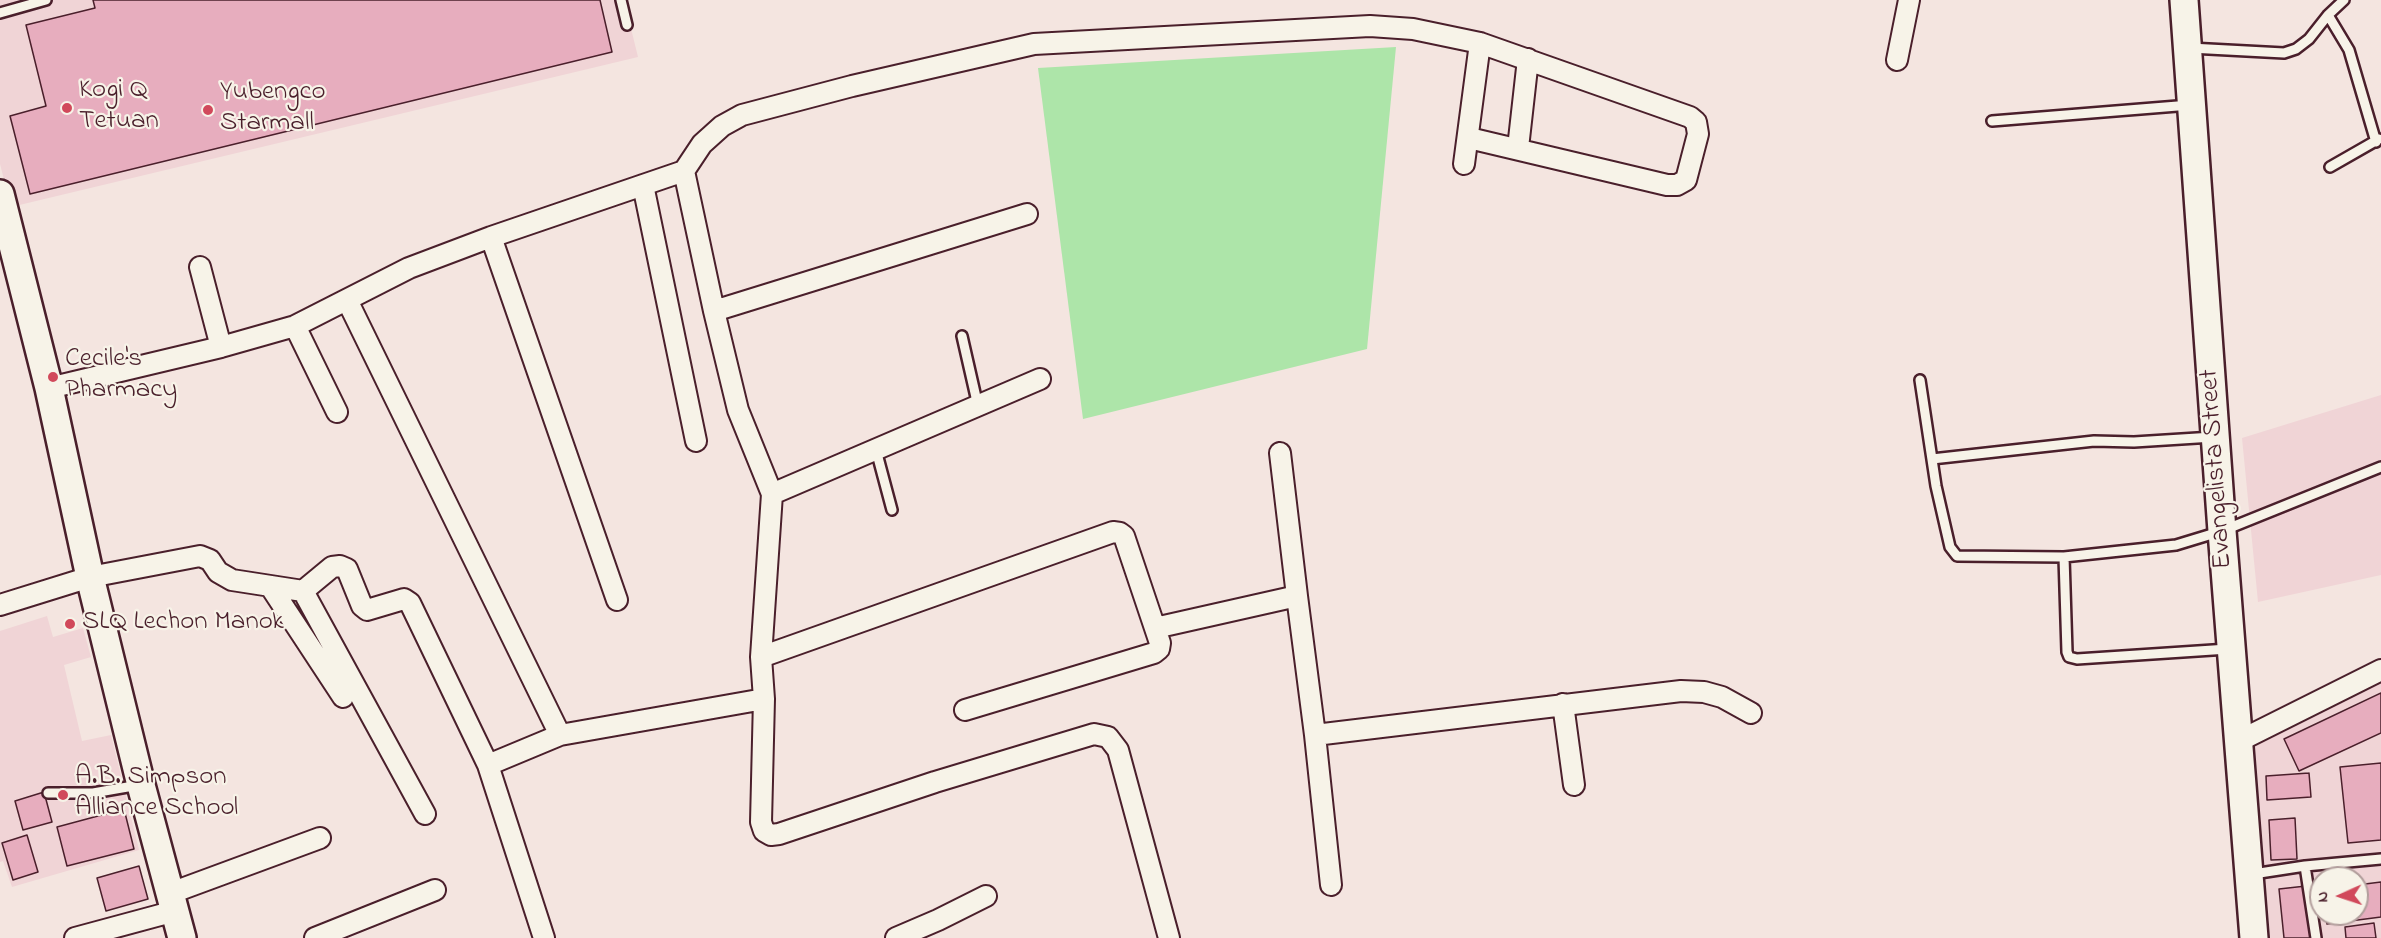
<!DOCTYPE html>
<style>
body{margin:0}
#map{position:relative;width:2381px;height:938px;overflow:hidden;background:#f4e5e0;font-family:"Indie Flower",sans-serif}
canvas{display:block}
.north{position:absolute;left:2309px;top:866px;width:60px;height:60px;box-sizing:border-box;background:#f7f3e8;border:2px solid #b29e9c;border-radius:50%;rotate:267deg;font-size:16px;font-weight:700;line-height:24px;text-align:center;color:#4a1f2b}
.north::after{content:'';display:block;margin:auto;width:21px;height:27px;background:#d1495b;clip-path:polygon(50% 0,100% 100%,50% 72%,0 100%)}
</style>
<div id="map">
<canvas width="2381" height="938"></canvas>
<div class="north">N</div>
</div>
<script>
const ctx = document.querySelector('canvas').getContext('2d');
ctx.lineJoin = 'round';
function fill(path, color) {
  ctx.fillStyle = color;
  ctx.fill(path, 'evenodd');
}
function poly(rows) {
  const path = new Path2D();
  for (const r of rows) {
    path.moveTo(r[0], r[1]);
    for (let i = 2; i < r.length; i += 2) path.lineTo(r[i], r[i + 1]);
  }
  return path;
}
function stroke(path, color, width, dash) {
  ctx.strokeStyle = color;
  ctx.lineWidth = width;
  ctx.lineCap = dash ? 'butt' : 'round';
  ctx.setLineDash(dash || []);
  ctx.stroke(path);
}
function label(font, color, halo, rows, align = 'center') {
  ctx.font = font + ' "Indie Flower",sans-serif';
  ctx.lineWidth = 4.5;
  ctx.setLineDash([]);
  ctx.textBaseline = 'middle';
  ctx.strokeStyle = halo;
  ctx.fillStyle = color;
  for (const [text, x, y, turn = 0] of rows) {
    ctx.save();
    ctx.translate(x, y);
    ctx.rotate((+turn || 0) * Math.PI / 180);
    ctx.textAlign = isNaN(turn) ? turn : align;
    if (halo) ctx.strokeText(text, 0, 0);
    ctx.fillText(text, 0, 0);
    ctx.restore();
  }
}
fill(poly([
 [0,0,624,0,638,57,11,207,0,164],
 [2381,395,2381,575,2258,602,2242,438],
 [47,616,53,637,83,628,91,657,64,665,82,741,111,735,139,850,12,887,3,861,0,862,0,631],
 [2381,682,2381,938,2270,938,2255,746],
 [2321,878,2357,878,2357,914,2321,914]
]), '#f0d4d6');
fill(poly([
 [1396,47,1367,349,1083,419,1038,68]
]), '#ade5a9');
const building = poly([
 [93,0,600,0,612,52,30,194,10,116,46,106,26,25,95,8,93,0],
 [2381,693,2381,733,2299,771,2284,739,2381,693],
 [2381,763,2381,840,2348,843,2340,767,2381,763],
 [2309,773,2311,797,2267,800,2266,776,2309,773],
 [44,792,52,822,23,830,15,801,44,792],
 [124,809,134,849,67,866,57,827,124,809],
 [2295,818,2297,859,2271,860,2269,820,2295,818],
 [27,835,38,872,13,880,2,843,27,835],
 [139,866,148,899,106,911,97,878,139,866],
 [2381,882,2381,917,2327,924,2325,914,2357,914,2357,885,2381,882],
 [2306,886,2311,938,2284,938,2279,889,2306,886],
 [2374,923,2376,938,2346,938,2345,927,2374,923]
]);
fill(building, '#e7adbe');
stroke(building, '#4a1f2b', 1.5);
const lane = poly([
 [621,0,627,25],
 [0,13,46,0],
 [2328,15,2349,50,2376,142],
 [2190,48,2284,53,2296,49,2309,39,2328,15,2344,0],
 [1992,121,2190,105],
 [2330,167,2379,139],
 [962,336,978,406],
 [1920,380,1936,486,1950,547,1957,556,2064,557,2176,545,2222,531,2381,467],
 [876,450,892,510],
 [1932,459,2094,441,2134,442,2213,437],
 [2064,557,2067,652,2069,657,2077,659,2228,649],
 [48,793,93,793,139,785],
 [2305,866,2316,938],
 [2253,874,2305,866,2381,859]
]);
const street = poly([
 [1897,60,1909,0],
 [1518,148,1528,59],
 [1464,164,1480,43],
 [684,171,714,311,738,410,772,494,1040,379],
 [643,185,696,441],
 [491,237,617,600],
 [200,267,221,347],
 [347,300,560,735,764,699],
 [714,311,1027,214],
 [295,326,337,412],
 [49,388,221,347,295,326,409,268,491,237,684,171,702,144,722,126,742,115,852,86,1034,44,1370,26,1413,29,1480,43,1690,117,1696,122,1698,134,1686,180,1677,185,1667,185,1469,138],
 [1280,453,1297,596],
 [772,494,761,657,764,699,761,822,764,831,771,835,779,834,935,782,1094,734,1108,737,1118,750,1169,938],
 [270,586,343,697],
 [303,591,332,567,340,566,347,569,362,606,367,610,404,599,410,603,488,765,560,735],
 [0,605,90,577,200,556,210,560,218,572,232,580,303,591,425,814],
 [1155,628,1297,596,1315,735,1331,885],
 [761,657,1113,532,1120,533,1124,536,1160,643,1159,649,1154,653,965,710],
 [1563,704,1574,785],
 [1315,735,1681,691,1704,692,1722,697,1751,713],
 [2239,741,2381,670],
 [488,765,544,938],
 [171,893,320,838],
 [75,938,175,911],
 [315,938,435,890],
 [896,938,938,920,986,896]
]);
const secondary = poly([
 [2184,0,2222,531,2254,938],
 [0,194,49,388,90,577,141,785,182,938]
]);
stroke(lane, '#4a1f2b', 14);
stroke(street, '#4a1f2b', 24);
stroke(secondary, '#4a1f2b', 32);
stroke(lane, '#f7f3e8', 9);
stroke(street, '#f7f3e8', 20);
stroke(secondary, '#f7f3e8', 27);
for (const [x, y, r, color] of [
 [67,108,6,"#d1495b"],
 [208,110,6,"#d1495b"],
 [53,377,6,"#d1495b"],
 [70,624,6,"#d1495b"],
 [63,795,6,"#d1495b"]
]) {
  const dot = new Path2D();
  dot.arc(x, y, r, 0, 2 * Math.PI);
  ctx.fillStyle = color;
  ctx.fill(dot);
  stroke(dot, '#f7f3e8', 2);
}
label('27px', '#4a1f2b', '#f7f3e8', [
 ["Kogi Q",79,92],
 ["Tetuan",79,123],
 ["Yubengco",220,94],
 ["Starmall",220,125],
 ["Cecile's",65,361],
 ["Pharmacy",65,392],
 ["SLQ Lechon Manok",82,624],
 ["A.B. Simpson",75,779],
 ["Alliance School",75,810]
], 'left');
label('27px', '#4a1f2b', '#f7f3e8', [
 ["Evangelista Street",2218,469,-94]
]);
</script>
